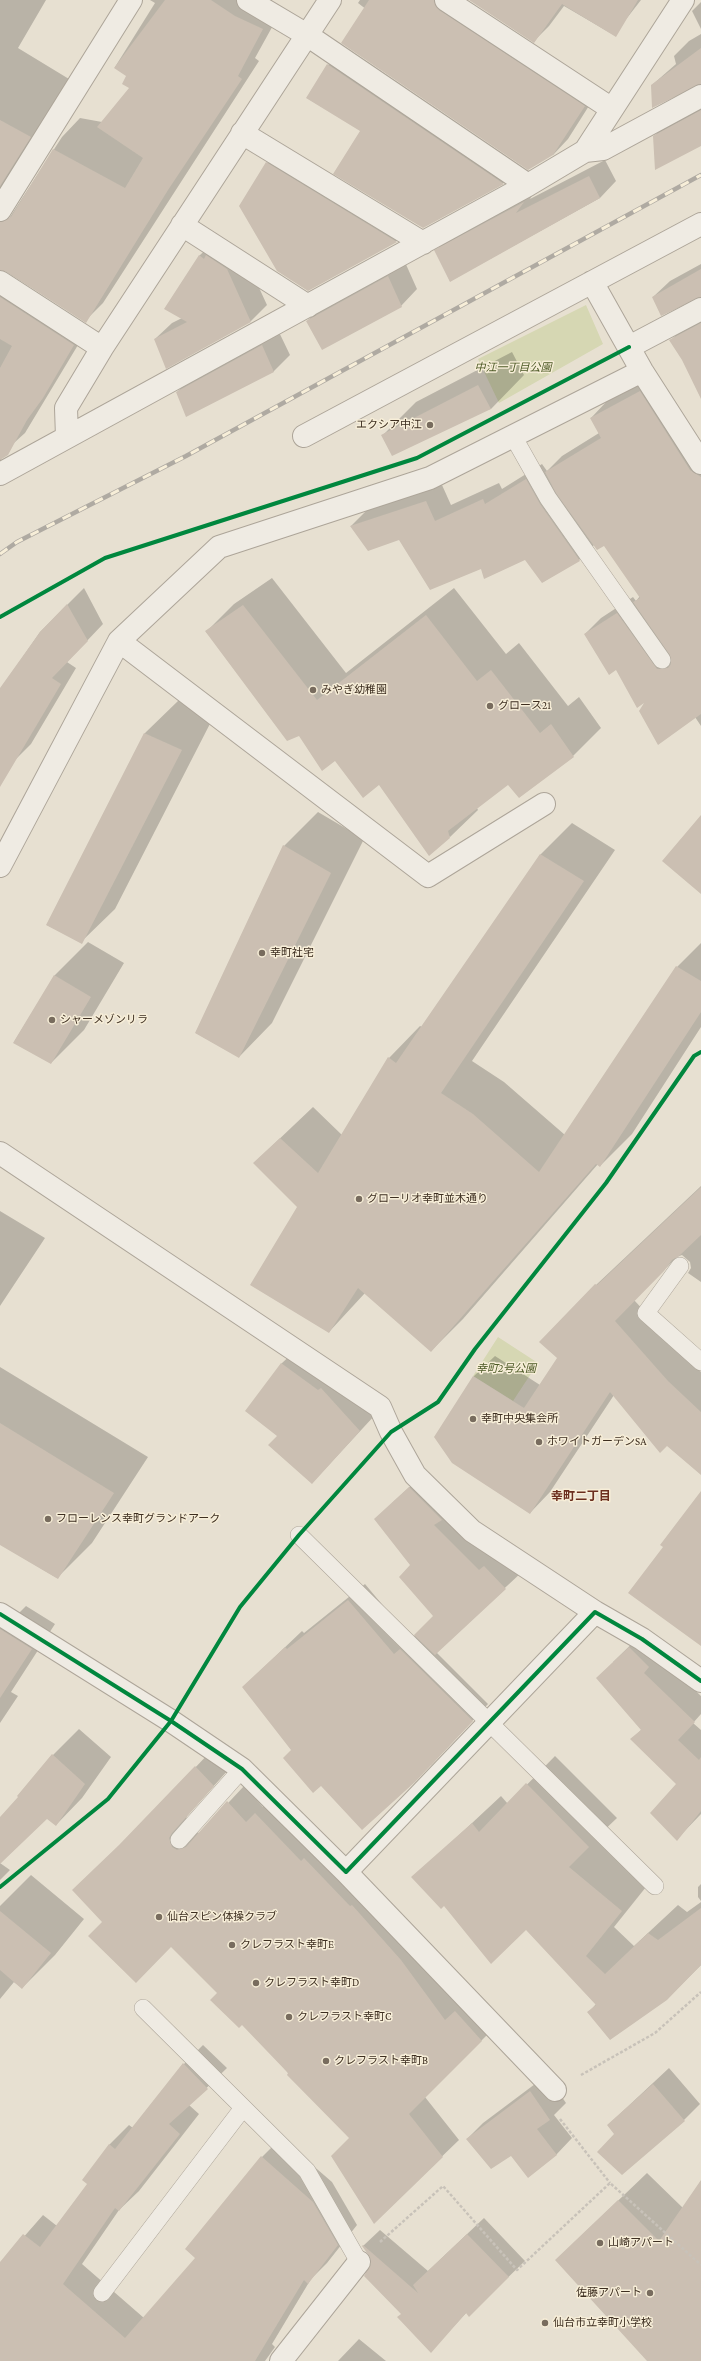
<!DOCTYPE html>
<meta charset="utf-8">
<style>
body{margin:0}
canvas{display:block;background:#e7e0d1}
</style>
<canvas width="701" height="2361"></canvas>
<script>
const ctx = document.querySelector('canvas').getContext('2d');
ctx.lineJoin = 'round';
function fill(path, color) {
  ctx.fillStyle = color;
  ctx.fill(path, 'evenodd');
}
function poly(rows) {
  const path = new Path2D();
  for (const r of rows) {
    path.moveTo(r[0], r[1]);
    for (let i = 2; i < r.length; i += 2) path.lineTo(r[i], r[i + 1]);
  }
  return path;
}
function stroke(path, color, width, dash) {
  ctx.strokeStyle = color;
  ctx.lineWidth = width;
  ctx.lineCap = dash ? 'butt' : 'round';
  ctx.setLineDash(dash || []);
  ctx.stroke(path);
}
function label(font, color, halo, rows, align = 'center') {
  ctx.font = font + ' "Crimson Pro","Noto Sans JP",serif';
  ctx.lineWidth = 3;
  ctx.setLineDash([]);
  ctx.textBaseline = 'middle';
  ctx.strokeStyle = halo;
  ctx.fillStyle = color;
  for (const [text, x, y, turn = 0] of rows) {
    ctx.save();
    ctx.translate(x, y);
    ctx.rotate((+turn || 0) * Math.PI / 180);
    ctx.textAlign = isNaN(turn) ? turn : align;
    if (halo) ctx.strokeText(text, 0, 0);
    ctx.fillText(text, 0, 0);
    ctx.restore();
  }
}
fill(poly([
 [586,305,603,344,499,403,478,359],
 [498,1337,538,1363,513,1401,473,1376]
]), '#d6d7b3');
fill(poly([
 [0,0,46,0,18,48,69,79,0,204],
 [150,0,272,0,270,6,281,11,255,58,259,61,103,303,85,321,2,269,8,220,62,137,80,118,102,122,130,88,128,76,115,67,155,3],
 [360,0,461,0,599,90,568,139,553,155,358,3],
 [471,0,641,0,627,18,612,34,564,6,549,26,534,41],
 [701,2,701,29,692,11],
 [701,34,701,83,652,85,676,64,674,56,689,41],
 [343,50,518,168,503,183,423,227,362,131,307,98,328,65],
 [701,104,701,144,654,136,670,121],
 [283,146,412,225,396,241,308,290,267,163],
 [605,160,616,181,600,198,450,281,436,251,452,234,538,187,530,199],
 [216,240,243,253,267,305,251,321,155,339,172,323,182,318,199,256],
 [404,260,417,289,401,306,307,321,323,305],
 [701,264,701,296,653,297,670,281],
 [0,278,87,330,25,433,5,451,1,459,6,469,0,481],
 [701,316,701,363,671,340,687,324],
 [278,330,290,355,273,372,177,392,193,376],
 [512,352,524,375,491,409,383,435,416,402],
 [657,375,701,444,701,726,695,717,648,699,585,634,601,618,633,597,636,601,640,596,604,545,594,545,579,560,543,582,525,559,481,568,399,539,351,526,367,510,442,485,451,505,499,483,502,489,542,464,547,471,562,456,599,433,591,418,607,401],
 [272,578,346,673,454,588,506,654,519,643,568,706,579,697,601,728,573,756,508,783,477,808,478,810,450,837,379,784,335,760,299,734,206,632,234,604],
 [84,588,103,624,67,662,76,668,31,744,15,760,0,752,0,690,40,632],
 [179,700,214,716,115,909,81,942,47,925,145,733],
 [318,812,364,839,272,1023,239,1057,196,1033,284,846],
 [572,823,615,850,472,1061,504,1082,565,1135,677,967,701,943,701,1027,632,1134,600,1166,598,1164,463,1319,431,1351,365,1293,329,1332,299,1207,254,1163,313,1107,342,1135,389,1058,420,1026,422,1027,541,854],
 [88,942,124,963,84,1030,51,1063,14,1042,55,975],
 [701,1186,701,1282,688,1273,691,1268,690,1262,682,1255,677,1257,634,1300,701,1372,701,1474,614,1395,550,1492,530,1513,435,1437,474,1376,495,1356,540,1385,558,1358,596,1285],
 [0,1211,45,1238,0,1306],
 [298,1348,376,1414,312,1483,278,1435,281,1364],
 [0,1367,148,1457,92,1543,57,1578,0,1544],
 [426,1472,522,1572,436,1652,488,1704,431,1765,292,1750,260,1671,302,1631,304,1633,365,1584,411,1639,434,1616,411,1565,392,1503],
 [26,1606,55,1624,11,1692,18,1696,0,1723,0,1620,7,1625],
 [645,1631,659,1656,701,1696,701,1714,693,1723,701,1730,701,1814,677,1839,678,1784,632,1739,642,1729,613,1662],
 [79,1729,111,1757,82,1798,56,1825,47,1817,0,1863,10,1870,0,1880,0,1818,20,1797,53,1755],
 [212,1750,229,1769,187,1816,185,1822,194,1834,201,1832,244,1786,263,1807,272,1797,497,2025,425,2097,459,2140,374,2222,350,2137,289,2074,218,1993,172,1946,103,1922,129,1837],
 [555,1756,617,1818,596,1838,650,1882,614,1927,634,1946,678,1905,687,1912,701,1902,701,1965,666,2000,589,2012,596,2004,526,1928,444,1904,413,1878,501,1796,508,1804],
 [31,1875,84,1919,55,1955,22,1988,14,1982,0,1999,0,1906],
 [701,1884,701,1901,698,1897,698,1887],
 [203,2045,227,2068,189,2105,199,2114,139,2191,119,2210,82,2264,144,2318,197,2258,262,2157,281,2138,332,2182,357,2225,327,2263,311,2279,272,2344,275,2347,265,2361,0,2361,0,2264,43,2215,57,2226,88,2184,109,2145,129,2125,133,2128,184,2064],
 [669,2068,700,2104,684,2120,616,2134,608,2125],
 [547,2075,566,2103,554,2115,572,2138,556,2155,511,2155,467,2139,483,2123],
 [647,2173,683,2208,701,2181,701,2361,648,2361,556,2260],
 [484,2218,525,2261,469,2315,467,2312,431,2351,402,2314,372,2264,371,2257,363,2246,380,2230,428,2271],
 [359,2339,386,2361,338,2361]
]), '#0003');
fill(poly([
 [165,0,211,0,235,16,263,29,238,76,242,79,168,190,86,323,7,272,0,270,0,222,11,217,53,149,125,188,143,158,97,127,129,88,122,84,126,76,114,68],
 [369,0,434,0,439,10,585,106,553,155,528,170,341,43],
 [469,0,638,0,616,37,562,4,534,43],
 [701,48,701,84,652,108,651,85],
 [327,64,504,184,423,228,333,174,360,131,306,98],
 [701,110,701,146,655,170,653,136],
 [0,120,31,137,0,186],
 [266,162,397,242,308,291,277,271,239,206],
 [589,176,600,198,450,282,434,250,524,202,516,213],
 [199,255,204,259,206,255,227,269,251,322,166,369,154,339,187,322,164,309],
 [701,269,701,297,661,316,652,297],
 [388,276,402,307,322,350,306,321],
 [0,297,74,345,43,398,27,420,8,455,0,460,0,368,12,346,0,339],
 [701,323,701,399,682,360,669,340],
 [262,345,274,372,186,417,176,392],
 [478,385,491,409,392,456,381,435],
 [640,391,690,470,701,477,701,714,658,745,639,711,644,703,637,708,616,670,609,675,584,634,617,613,657,669,668,668,671,664,670,655,633,602,640,598,604,546,597,550,556,493,545,472,601,438,590,418],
 [526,479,540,504,580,561,542,583,525,560,484,579,481,569,430,590,399,540,368,551,350,526,426,501,435,521,483,499,485,504],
 [67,604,88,641,52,678,61,684,0,787,0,688,40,632],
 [243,605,317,700,426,615,477,681,491,670,540,733,551,724,574,757,519,798,508,785,448,831,450,838,429,856,379,785,363,798,335,761,322,771,299,736,287,741,205,631],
 [144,733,182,750,82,944,46,925],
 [701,815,701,894,662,861],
 [283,845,331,873,239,1058,195,1033],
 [540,854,584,881,441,1093,473,1114,539,1172,676,966,701,981,701,1012,600,1167,596,1164,431,1352,358,1288,329,1333,250,1285,297,1207,253,1163,280,1138,318,1173,388,1057,396,1063],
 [54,975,91,997,51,1064,13,1043],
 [701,1187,701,1235,679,1256,672,1260,664,1271,615,1321,668,1381,701,1412,701,1475,667,1446,660,1453,610,1392,530,1514,452,1463,434,1437,473,1376,524,1408,557,1358,539,1342,595,1284,597,1285],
 [281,1363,318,1390,321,1388,360,1431,312,1484,268,1445,277,1436,245,1411],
 [0,1423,114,1493,58,1579,0,1545],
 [409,1487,442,1520,434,1525,479,1570,484,1566,506,1589,435,1655,414,1635,433,1616,399,1577,410,1565,374,1519],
 [701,1491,701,1646,628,1593,663,1547,660,1545],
 [348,1600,394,1654,400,1649,473,1721,415,1782,362,1830,321,1786,313,1793,283,1758,291,1750,242,1687,285,1647,287,1649],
 [0,1629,32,1649,0,1698],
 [629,1647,649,1667,644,1673,695,1722,678,1740,699,1760,701,1757,701,1811,677,1841,650,1813,676,1784,630,1739,641,1730,596,1678],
 [52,1754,85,1784,56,1826,47,1819,0,1864,0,1817,18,1797,17,1796],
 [195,1766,214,1786,172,1833,169,1838,172,1847,177,1850,186,1847,227,1801,246,1822,255,1813,301,1861,304,1858,350,1906,352,1905,401,1960,445,2020,455,2011,482,2041,409,2114,443,2157,374,2224,331,2156,349,2138,287,2075,288,2073,242,2025,239,2028,210,2000,217,1993,171,1947,136,1983,88,1936,102,1922,72,1890,119,1845],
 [526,1783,589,1847,569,1867,622,1911,586,1956,605,1974,648,1933,658,1940,701,1908,701,1965,667,2000,610,2040,587,2012,596,2005,526,1930,491,1964,444,1906,441,1909,411,1877,472,1823,479,1832],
 [0,1911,51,1953,22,1989,0,1970],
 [183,2063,208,2089,169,2124,180,2134,119,2211,115,2208,63,2284,125,2338,195,2258,185,2249,261,2156,313,2202,338,2245,308,2284,304,2280,255,2361,0,2361,0,2262,23,2234,40,2247,87,2184,82,2180,109,2144,115,2149],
 [653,2084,685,2121,622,2175,597,2152,614,2134,607,2125],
 [530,2091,550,2120,537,2129,557,2155,528,2178,511,2156,491,2169,466,2139],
 [701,2180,701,2361,647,2361,555,2260,618,2200,659,2241],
 [467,2234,509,2277,469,2317,466,2313,431,2353,397,2317,401,2314,364,2276,371,2263,370,2257,362,2246,363,2245,418,2293,413,2285]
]), '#cbbfb2');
const lane = poly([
 [513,436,548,498,662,660],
 [680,1266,646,1313,701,1362],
 [299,1535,655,1886],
 [179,1840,242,1769],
 [143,2008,307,2171,359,2262],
 [102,2293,243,2108]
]);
const street = poly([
 [248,0,307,35,528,185],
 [446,0,612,109],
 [242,133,423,243],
 [585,151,603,149,701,96],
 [0,210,131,0],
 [182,225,308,306],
 [0,282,102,348],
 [592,282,642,371,701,463],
 [629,347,701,309],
 [304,436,701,224],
 [67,437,66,408,102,348,330,0],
 [0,474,528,185,585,151,683,0],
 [119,641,219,547,430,478,642,371],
 [0,866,119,641,428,876,544,804],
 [0,1153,380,1407,391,1432,415,1475,472,1531,595,1612],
 [0,1614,171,1721,242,1769,346,1872,595,1612,642,1639,701,1681],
 [346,1872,555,2090],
 [281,2361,359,2262]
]);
stroke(lane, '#ada599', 18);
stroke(street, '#ada599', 24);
stroke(poly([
 [0,617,105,558,192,530],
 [415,1417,438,1402,475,1349,606,1183,694,1056,701,1052],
 [317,1515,371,1455],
 [186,1696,240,1607,282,1555],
 [0,1887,108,1799,152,1744],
 [581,2075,655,2033,701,1992],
 [560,2119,610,2183],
 [380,2242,443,2186,517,2270,610,2183,701,2265]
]), '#c8c2b9', 2.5, [3, 2]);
stroke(lane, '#efebe3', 17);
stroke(street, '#efebe3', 22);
const rail = poly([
 [0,554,17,542,186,456,701,175]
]);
stroke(rail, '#afaaa2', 4.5);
stroke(rail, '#f7eed8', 3, [9]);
stroke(poly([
 [0,617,105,558,417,458,629,347],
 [0,1614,171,1721,242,1769,346,1872,595,1612,642,1639,701,1681],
 [0,1887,108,1799,171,1721,240,1607,299,1535,391,1432,438,1402,475,1349,606,1183,694,1056,701,1052]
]), '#00873e', 4);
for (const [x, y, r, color] of [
 [430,425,4,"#786c5e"],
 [313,690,4,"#786c5e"],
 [490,706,4,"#786c5e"],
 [262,953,4,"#786c5e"],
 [52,1020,4,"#786c5e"],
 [359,1199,4,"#786c5e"],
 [473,1419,4,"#786c5e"],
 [539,1442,4,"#786c5e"],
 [48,1519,4,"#786c5e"],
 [159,1917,4,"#786c5e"],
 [232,1945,4,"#786c5e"],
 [256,1983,4,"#786c5e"],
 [289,2017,4,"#786c5e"],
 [326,2061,4,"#786c5e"],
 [600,2243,4,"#786c5e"],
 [650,2293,4,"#786c5e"],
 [545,2323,4,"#786c5e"]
]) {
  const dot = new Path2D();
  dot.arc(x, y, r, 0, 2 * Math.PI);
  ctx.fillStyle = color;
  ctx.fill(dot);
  stroke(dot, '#f7eed8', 1.5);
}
label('italic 11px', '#4d5a26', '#f7eed8', [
 ["中江一丁目公園",513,368],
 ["幸町2号公園",506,1369]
]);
label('11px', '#3d2e20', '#f7eed8', [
 ["エクシア中江",422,425,"right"],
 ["みやぎ幼稚園",321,690],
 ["グロース21",498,706],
 ["幸町社宅",270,953],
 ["シャーメゾンリラ",60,1020],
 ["グローリオ幸町並木通り",367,1199],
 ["幸町中央集会所",481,1419],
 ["ホワイトガーデンSA",547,1442],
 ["フローレンス幸町グランドアーク",56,1519],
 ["仙台スピン体操クラブ",167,1917],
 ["クレフラスト幸町E",240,1945],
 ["クレフラスト幸町D",264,1983],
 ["クレフラスト幸町C",297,2017],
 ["クレフラスト幸町B",334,2061],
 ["山崎アパート",608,2243],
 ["佐藤アパート",642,2293,"right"],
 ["仙台市立幸町小学校",553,2323]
], 'left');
label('bold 12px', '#6b2e1e', '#f7eed8', [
 ["幸町二丁目",581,1496]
]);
</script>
